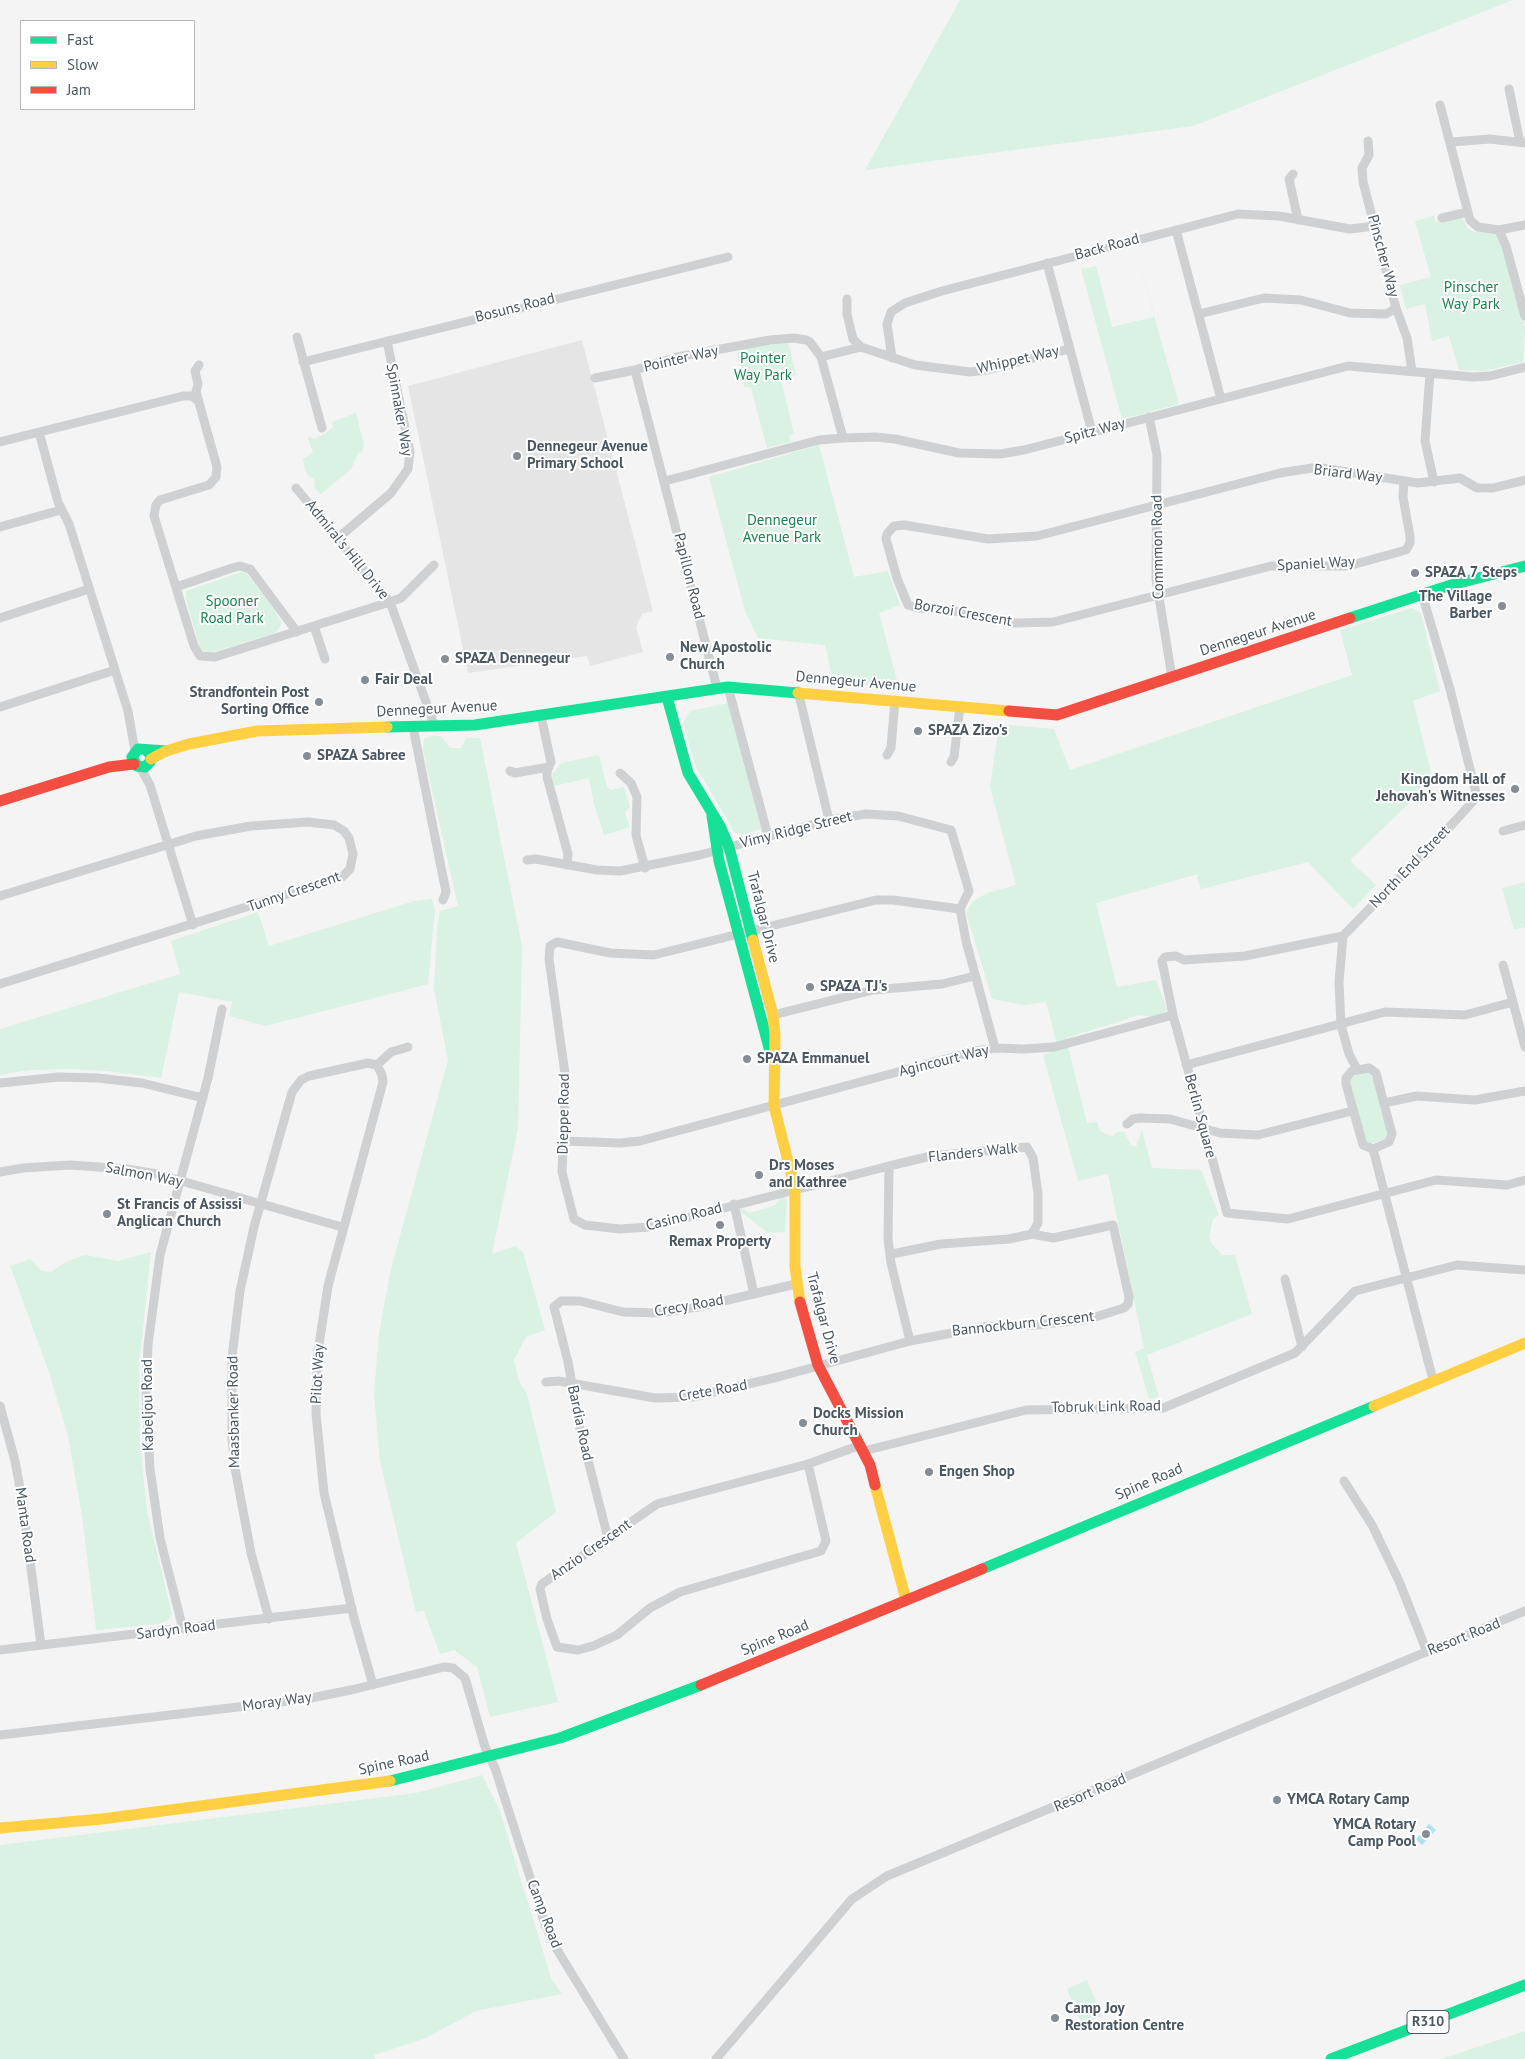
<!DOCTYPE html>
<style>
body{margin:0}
#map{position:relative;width:1525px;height:2059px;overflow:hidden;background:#f4f4f4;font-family:"PT Sans",sans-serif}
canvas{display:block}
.legend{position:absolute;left:20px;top:20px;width:175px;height:90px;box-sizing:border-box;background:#fff;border:1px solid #b7bbc0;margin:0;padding:6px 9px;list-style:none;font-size:15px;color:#4a5661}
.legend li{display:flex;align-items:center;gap:10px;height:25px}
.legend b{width:25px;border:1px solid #b7bbc0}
</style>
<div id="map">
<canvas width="1525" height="2059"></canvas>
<ul class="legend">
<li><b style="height:6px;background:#16e098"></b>Fast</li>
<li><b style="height:6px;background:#ffcf43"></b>Slow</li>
<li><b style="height:6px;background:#f24e42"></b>Jam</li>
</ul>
</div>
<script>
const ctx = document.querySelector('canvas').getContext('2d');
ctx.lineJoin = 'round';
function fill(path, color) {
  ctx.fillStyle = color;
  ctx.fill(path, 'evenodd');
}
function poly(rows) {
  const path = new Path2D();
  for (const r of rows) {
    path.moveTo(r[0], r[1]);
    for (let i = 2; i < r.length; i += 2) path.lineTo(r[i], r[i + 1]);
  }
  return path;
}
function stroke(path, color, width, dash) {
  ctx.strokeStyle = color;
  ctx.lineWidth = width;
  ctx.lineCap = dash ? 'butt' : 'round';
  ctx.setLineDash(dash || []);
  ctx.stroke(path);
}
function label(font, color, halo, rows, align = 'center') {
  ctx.font = font + ' "PT Sans",sans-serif';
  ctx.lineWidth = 4;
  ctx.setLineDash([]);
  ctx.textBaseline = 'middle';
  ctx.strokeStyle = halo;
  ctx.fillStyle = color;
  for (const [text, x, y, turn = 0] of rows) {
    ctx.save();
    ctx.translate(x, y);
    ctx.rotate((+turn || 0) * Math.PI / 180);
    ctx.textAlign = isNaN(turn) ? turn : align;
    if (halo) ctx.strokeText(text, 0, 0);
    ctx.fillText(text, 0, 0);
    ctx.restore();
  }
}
fill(poly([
 [582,340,653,611,642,614,636,627,643,652,590,666,587,656,468,673,408,386]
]), '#e6e5e6');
fill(poly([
 [960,0,1513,0,1193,126,865,170],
 [1434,216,1435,222,1462,217,1468,229,1475,232,1495,233,1501,239,1525,328,1523,362,1484,371,1459,370,1449,336,1432,341,1425,304,1406,309,1400,285,1431,277,1415,221],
 [1137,255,1179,404,1122,419,1081,269,1096,266,1112,327,1154,317],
 [788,342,796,375,781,380,794,434,789,435,791,442,767,448,751,388,744,387,737,352,746,348],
 [356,413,364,445,362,453,359,452,351,469,321,494,315,489,314,479,308,476,305,470,303,459,313,452,308,438,309,436,314,439,326,433,333,427,332,422],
 [819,445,854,577,888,571,900,605,879,613,899,688,833,681,825,645,758,638,745,611,709,477],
 [241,572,246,573,272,606,282,623,279,628,275,633,213,652,203,651,200,647,186,600,186,591],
 [1412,608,1421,613,1440,691,1413,701,1433,780,1352,858,1351,862,1376,885,1353,909,1308,862,1201,889,1197,878,1198,874,1096,903,1117,987,1156,980,1167,1009,1165,1012,1154,1017,1140,1015,1066,1038,1087,1123,1097,1122,1100,1131,1112,1137,1117,1132,1124,1132,1131,1145,1136,1147,1142,1130,1152,1168,1201,1170,1219,1215,1213,1219,1209,1237,1212,1244,1222,1255,1235,1255,1252,1314,1147,1355,1159,1397,1149,1399,1135,1352,1144,1348,1108,1174,1078,1181,1043,1055,1058,1049,1046,1002,1024,1005,992,999,966,912,972,902,987,893,1016,885,990,787,999,724,1054,729,1070,770,1352,675,1340,630],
 [729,703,761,829,742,835,735,833,695,765,683,723,690,711],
 [432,736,441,736,450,748,461,748,466,738,480,738,522,946,518,1128,492,1254,515,1246,523,1252,545,1330,526,1337,514,1360,519,1381,527,1394,556,1512,516,1543,558,1702,490,1717,477,1667,454,1650,440,1654,424,1611,416,1612,380,1461,374,1394,379,1334,390,1273,448,1060,434,989,437,928,440,911,458,906,423,750,424,739],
 [599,755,607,787,611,790,624,787,630,806,625,813,630,827,604,835,594,804,589,778,554,786,552,775,561,763],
 [1525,882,1525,927,1514,930,1502,888],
 [432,899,435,910,428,984,266,1026,229,1016,232,1002,179,992,161,1078,108,1071,73,1069,29,1070,0,1075,0,1029,180,974,171,941,258,912,269,946,414,901],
 [1365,1071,1373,1078,1389,1134,1387,1138,1369,1144,1366,1142,1348,1079],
 [782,1196,787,1200,785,1232,768,1233,740,1211,742,1208,749,1213,774,1206],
 [151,1252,139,1367,140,1445,147,1511,172,1614,168,1620,159,1624,96,1630,82,1516,68,1436,48,1369,10,1266,30,1259,42,1271,51,1272,66,1262,85,1255,118,1261],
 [482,1775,500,1811,551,1978,562,1994,476,2011,426,2038,374,2055,375,2059,0,2059,0,1845,416,1793],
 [1087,1980,1102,2016,1082,2024,1067,1989],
 [1525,2031,1525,2059,1442,2059]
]), '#d9f2e3');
fill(poly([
 [1429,1824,1436,1830,1422,1845,1416,1839]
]), '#aee2f0');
stroke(poly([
 [1509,89,1520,142],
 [1440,105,1470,220,1478,227,1499,230,1506,246,1525,316],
 [1368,141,1369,155,1362,168,1363,182,1396,308,1407,338,1412,371],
 [1451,142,1490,139,1525,143],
 [1293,174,1289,179,1298,220],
 [1442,218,1468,212],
 [1176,230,1221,399],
 [1499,230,1525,225],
 [1047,263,1092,432],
 [847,299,847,314,853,339,861,347],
 [1199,314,1264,298,1301,300,1350,313,1386,314,1396,308],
 [297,337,322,428],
 [821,357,861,347,915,365,970,372,987,370,1069,349],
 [892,358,887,324,891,312,905,303,942,291,1238,214,1279,216,1350,229,1375,226],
 [303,362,728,257],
 [199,365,195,371,198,384,196,392,217,467,216,477,209,485,160,500,156,505,154,516,194,646,200,656,215,657,390,602,401,598,434,565],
 [1430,373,1425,441,1434,482],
 [595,378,635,370],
 [1149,417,1157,455,1156,579,1172,677],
 [39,432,58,502,69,524,128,711,135,751],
 [0,442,183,396,192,396,199,401],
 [665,481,819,440,843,438,876,437,895,439,959,453,1000,454,1024,450,1348,366,1473,377,1490,376,1525,367],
 [1404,481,1403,497,1410,536,1410,543,1406,550,1348,566,1271,566,1053,622,1016,623,949,610,918,608,908,605,897,578,886,539,887,534,894,526,904,525,988,539,1037,536,1280,473,1312,468,1322,468,1418,483,1460,478,1477,488,1493,488,1525,480],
 [296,488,390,602,435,727],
 [0,527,61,510],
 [338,538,391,493,408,469,410,452,387,341],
 [176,587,232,568,240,566,250,569,297,632],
 [0,618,89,589],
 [314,626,325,659],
 [728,687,768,836],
 [717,688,635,370,677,357,770,340,794,338,806,340,810,342,821,357,843,438],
 [798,691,829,820],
 [0,707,115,670],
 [541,716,551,762,547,771,547,777,568,854,567,865],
 [413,727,446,892,443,900],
 [887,755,891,748,895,700],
 [951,762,954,757,960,706],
 [140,767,150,785,193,925],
 [510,771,515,773,549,767],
 [620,773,631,783,637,797,636,835,645,868],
 [1503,831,1525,825],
 [527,860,536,859,597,870,620,871,700,855,829,820,866,814,898,816,951,830,969,891,960,909,966,941,995,1048],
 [0,896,196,836,251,826,308,822,334,825,344,831,349,838,353,854,350,869,342,877,0,984],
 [1343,936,1245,956,1184,960,1176,956,1165,957,1162,961,1173,1015,1227,1213,1288,1219,1436,1180,1507,1185,1525,1180],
 [1503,965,1525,1047],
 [773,1015,873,990,942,984,975,976],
 [377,1065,391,1052,408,1047],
 [1186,1065,1385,1012,1465,1015,1513,1002],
 [1369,1068,1376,1073,1392,1134,1389,1142,1373,1149,1363,1145,1346,1084,1346,1078,1352,1071,1369,1068],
 [1357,1069,1349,1054,1341,1025,1339,982,1343,936,1457,819,1474,800,1476,793,1450,689,1422,594],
 [0,1083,59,1077,98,1078,142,1083,203,1098],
 [1384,1103,1417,1096,1475,1100,1525,1091],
 [1127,1124,1133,1119,1140,1118,1170,1119,1220,1133,1258,1135,1352,1111],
 [564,1141,620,1143,640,1141,976,1051,995,1048,1023,1049,1054,1047,1173,1015],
 [1373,1149,1433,1380],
 [889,1166,931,1156,1027,1147,1033,1158,1038,1194,1038,1223,1032,1234],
 [0,1172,23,1168,70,1165,127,1169,157,1174,342,1227],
 [734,1204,754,1294],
 [892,1254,941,1244,1009,1239,1032,1234,1053,1238,1113,1225,1129,1297,1128,1304,1124,1308,1089,1319,1036,1325,983,1327,910,1341],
 [1285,1279,1302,1347],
 [546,1382,559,1381,655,1398,693,1397,778,1377,910,1341,891,1263,888,1239,889,1166,650,1227,620,1229,585,1225,574,1219,562,1172,566,1081,549,959,550,946,557,942,610,953,654,955,876,900,893,900,960,909],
 [0,1406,15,1461,22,1499,41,1645],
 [864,1451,1026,1410,1163,1408,1295,1353,1355,1291,1457,1265,1525,1270],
 [808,1464,826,1541,821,1551,680,1592,650,1608,617,1635,593,1646,578,1650,557,1647,547,1619,540,1589,542,1584,657,1504,808,1464,861,1445],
 [1344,1481,1372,1525,1399,1581,1427,1652],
 [608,1538,580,1429,568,1362,554,1307,561,1301,580,1301,623,1312,660,1313,698,1307,796,1284],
 [269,1619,251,1553,235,1468,232,1438,232,1357,240,1291,254,1227,292,1092,301,1080,309,1076,368,1063,377,1065,382,1075,383,1082,328,1286,317,1358,316,1414,324,1493,354,1618,373,1685],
 [183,1629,160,1538,150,1469,146,1395,148,1345,160,1255,208,1078,222,1009],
 [0,1650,352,1608],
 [0,1735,306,1699,351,1690,444,1667,453,1668,465,1678,485,1747,495,1768,544,1921,553,1943,624,2059],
 [716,2059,852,1899,887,1876,1525,1611]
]), '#ced0d2', 9);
stroke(poly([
 [1350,618,1451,585,1525,566],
 [667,697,688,773,720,826,729,847,753,940],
 [387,727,475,725,728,687,798,693],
 [146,750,151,755,150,762,145,767,137,766,132,757,138,749,166,751],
 [712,816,719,861,771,1055],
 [982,1569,1374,1406],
 [390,1781,560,1738,701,1685],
 [1331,2059,1525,1985]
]), '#16e098', 11);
stroke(poly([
 [798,693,1009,711],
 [151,759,166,751,189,744,257,731,387,727],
 [753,940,773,1015,775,1035,774,1106,795,1189,795,1267,800,1302],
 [1374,1406,1525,1343],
 [875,1485,906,1600],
 [0,1828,102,1819,390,1781]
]), '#ffcf43', 11);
stroke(poly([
 [1009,711,1057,715,1350,618],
 [0,801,109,767,134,764],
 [800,1302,818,1365,870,1465,875,1485],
 [701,1685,982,1569]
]), '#f24e42', 11);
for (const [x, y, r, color] of [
 [517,456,5,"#868d94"],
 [1415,573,5,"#868d94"],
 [1502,606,5,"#868d94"],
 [670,657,5,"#868d94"],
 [445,659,5,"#868d94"],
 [365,680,5,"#868d94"],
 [319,702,5,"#868d94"],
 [918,731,5,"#868d94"],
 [307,756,5,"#868d94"],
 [1515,789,5,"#868d94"],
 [810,987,5,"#868d94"],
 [747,1059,5,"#868d94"],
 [759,1175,5,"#868d94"],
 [107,1214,5,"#868d94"],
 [720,1225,5,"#868d94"],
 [803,1423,5,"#868d94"],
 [929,1472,5,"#868d94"],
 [1277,1800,5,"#868d94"],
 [1426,1834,5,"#868d94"],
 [1055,2018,5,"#868d94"]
]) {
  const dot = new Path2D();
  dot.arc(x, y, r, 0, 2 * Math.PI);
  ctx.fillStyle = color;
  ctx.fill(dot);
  stroke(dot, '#fff', 2);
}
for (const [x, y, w] of [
 [1428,2022,42]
]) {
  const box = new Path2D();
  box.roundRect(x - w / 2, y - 11.5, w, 23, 4);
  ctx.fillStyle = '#fff';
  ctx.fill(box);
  stroke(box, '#4a5661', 1);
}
label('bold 14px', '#4a5661', null, [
 ["R310",1428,2022]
]);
label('15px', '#4a5661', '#fff', [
 ["Back Road",1107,247,-15],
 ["Pinscher Way",1383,256,75],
 ["Bosuns Road",515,308,-14],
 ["Pointer Way",681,359,-13],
 ["Whippet Way",1018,360,-13],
 ["Spinnaker Way",399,410,80],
 ["Spitz Way",1095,431,-15],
 ["Briard Way",1348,474,7],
 ["Commmon Road",1158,547,-91],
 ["Admiral's Hill Drive",347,550,51],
 ["Spaniel Way",1316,564,-3],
 ["Papillon Road",689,576,76],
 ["Borzoi Crescent",963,613,10],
 ["Dennegeur Avenue",1258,633,-18],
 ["Dennegeur Avenue",856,682,5],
 ["Dennegeur Avenue",437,709,-3],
 ["Vimy Ridge Street",796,830,-14],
 ["North End Street",1410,867,-46],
 ["Tunny Crescent",294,892,-19],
 ["Trafalgar Drive",763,917,76],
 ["Agincourt Way",944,1061,-14],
 ["Dieppe Road",564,1114,-89],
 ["Berlin Square",1200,1116,75],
 ["Flanders Walk",973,1153,-6],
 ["Salmon Way",144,1175,11],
 ["Casino Road",684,1217,-14],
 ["Crecy Road",689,1306,-10],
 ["Trafalgar Drive",823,1318,75],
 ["Bannockburn Crescent",1023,1324,-6],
 ["Pilot Way",318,1374,-87],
 ["Crete Road",713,1391,-10],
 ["Kabeljou Road",148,1405,-91],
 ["Tobruk Link Road",1106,1407,-1],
 ["Maasbanker Road",234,1412,-91],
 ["Bardia Road",580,1423,78],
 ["Spine Road",1149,1482,-23],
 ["Manta Road",25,1525,82],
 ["Anzio Crescent",591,1550,-35],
 ["Sardyn Road",176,1630,-7],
 ["Resort Road",1464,1637,-22],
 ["Spine Road",775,1638,-22],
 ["Moray Way",277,1702,-8],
 ["Spine Road",394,1763,-12],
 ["Resort Road",1090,1793,-23],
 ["Camp Road",544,1914,69]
]);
label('15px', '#17864f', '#fff', [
 ["Pinscher",1471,288],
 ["Way Park",1471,305],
 ["Pointer",763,359],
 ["Way Park",763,376],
 ["Dennegeur",782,521],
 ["Avenue Park",782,538],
 ["Spooner",232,602],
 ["Road Park",232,619]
]);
label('bold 15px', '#4a5661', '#fff', [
 ["Dennegeur Avenue",527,447],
 ["Primary School",527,464],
 ["SPAZA 7 Steps",1425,573],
 ["The Village",1492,597,"right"],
 ["Barber",1492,614,"right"],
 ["New Apostolic",680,648],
 ["Church",680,665],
 ["SPAZA Dennegeur",455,659],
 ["Fair Deal",375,680],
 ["Strandfontein Post",309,693,"right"],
 ["Sorting Office",309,710,"right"],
 ["SPAZA Zizo's",928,731],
 ["SPAZA Sabree",317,756],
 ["Kingdom Hall of",1505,780,"right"],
 ["Jehovah's Witnesses",1505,797,"right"],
 ["SPAZA TJ's",820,987],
 ["SPAZA Emmanuel",757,1059],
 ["Drs Moses",769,1166],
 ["and Kathree",769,1183],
 ["St Francis of Assissi",117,1205],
 ["Anglican Church",117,1222],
 ["Remax Property",720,1242,"center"],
 ["Docks Mission",813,1414],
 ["Church",813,1431],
 ["Engen Shop",939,1472],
 ["YMCA Rotary Camp",1287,1800],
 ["YMCA Rotary",1416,1825,"right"],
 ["Camp Pool",1416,1842,"right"],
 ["Camp Joy",1065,2009],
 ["Restoration Centre",1065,2026]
], 'left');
</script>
